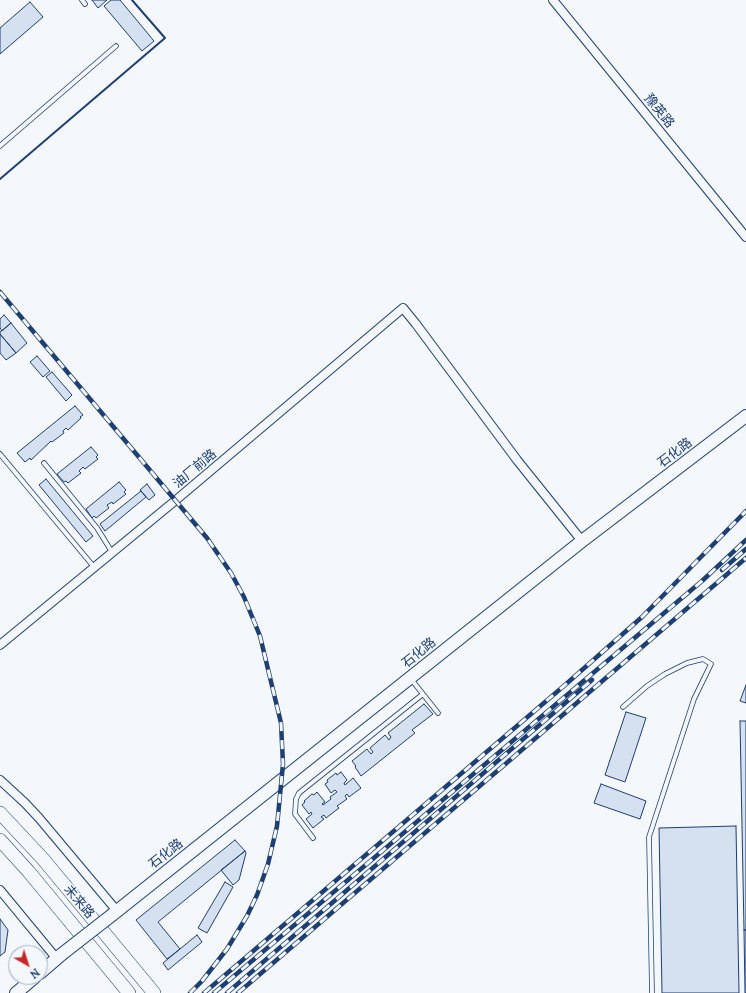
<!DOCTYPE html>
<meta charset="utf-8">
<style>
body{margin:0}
#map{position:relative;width:746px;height:993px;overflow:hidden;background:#f4f7fb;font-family:Lora,serif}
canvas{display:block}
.north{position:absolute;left:8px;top:945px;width:40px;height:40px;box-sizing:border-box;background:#f4f7fb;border:1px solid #9eadc5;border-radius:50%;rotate:141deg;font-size:11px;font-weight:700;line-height:16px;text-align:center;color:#1d3f73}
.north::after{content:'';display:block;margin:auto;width:14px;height:18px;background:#c62828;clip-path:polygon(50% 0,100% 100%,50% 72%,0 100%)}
</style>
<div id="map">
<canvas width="746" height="993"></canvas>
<div class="north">N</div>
</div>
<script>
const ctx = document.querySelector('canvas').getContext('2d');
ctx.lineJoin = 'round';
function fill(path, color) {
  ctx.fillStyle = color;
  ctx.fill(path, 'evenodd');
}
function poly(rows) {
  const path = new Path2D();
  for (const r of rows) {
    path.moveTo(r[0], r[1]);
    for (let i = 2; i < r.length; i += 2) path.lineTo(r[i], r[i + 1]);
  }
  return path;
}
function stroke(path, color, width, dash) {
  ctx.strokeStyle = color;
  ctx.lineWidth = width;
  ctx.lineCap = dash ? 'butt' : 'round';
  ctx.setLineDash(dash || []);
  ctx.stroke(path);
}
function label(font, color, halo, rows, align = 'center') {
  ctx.font = font + ' Lora,"Noto Sans SC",serif';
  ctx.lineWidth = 3;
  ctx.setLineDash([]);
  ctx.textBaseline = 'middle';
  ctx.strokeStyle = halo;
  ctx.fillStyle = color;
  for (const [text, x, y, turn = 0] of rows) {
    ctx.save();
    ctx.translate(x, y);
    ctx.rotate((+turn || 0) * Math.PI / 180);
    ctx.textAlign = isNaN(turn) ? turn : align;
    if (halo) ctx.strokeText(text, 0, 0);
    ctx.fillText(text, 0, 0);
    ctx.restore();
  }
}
const building = poly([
 [92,0,107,0,98,8,92,0],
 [111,0,120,0,154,41,142,51,104,6,111,0],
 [30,2,43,17,0,54,0,28,30,2],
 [4,315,11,323,2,331,0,328,0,319,4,315],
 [11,323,27,343,16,353,0,334,0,332,11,323],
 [0,334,16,353,6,360,0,353,0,334],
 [37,356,50,371,43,377,30,362,37,356],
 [52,372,72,395,66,401,46,377,52,372],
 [75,406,83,415,80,417,81,418,68,430,66,428,63,431,64,433,52,442,51,441,31,460,30,458,25,462,17,453,75,406],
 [91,447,98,455,96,457,98,459,85,469,83,467,79,471,81,473,68,483,66,481,64,482,57,474,91,447],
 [46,479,93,536,86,542,39,485,46,479],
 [119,482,126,490,124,492,126,494,113,504,112,502,107,505,109,508,96,518,94,516,92,518,86,509,119,482],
 [147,484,155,495,149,500,140,490,147,484],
 [141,491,146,497,105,531,100,524,141,491],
 [746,685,746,703,740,701,746,685],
 [424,704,433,714,412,730,415,733,361,776,355,767,356,766,352,761,367,749,371,754,373,752,370,748,385,735,389,740,391,737,388,733,424,704],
 [626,712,646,718,625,782,605,775,626,712],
 [740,721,746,721,746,930,744,930,740,721],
 [341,772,347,780,344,783,345,785,353,778,361,788,349,797,347,794,345,796,347,799,337,806,339,808,326,818,324,815,321,817,324,819,313,828,306,819,312,814,311,812,309,814,302,805,305,802,304,801,312,794,314,795,317,792,325,802,322,804,323,805,331,799,330,797,337,792,335,790,331,793,325,784,328,782,327,780,336,773,337,775,341,772],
 [601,784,646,801,640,819,594,803,601,784],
 [736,826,739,993,662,993,659,828,736,826],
 [235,840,245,851,158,922,180,949,167,959,136,920,235,840],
 [245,851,246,853,239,880,233,885,221,870,245,851],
 [225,882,233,887,207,933,198,928,225,882],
 [0,919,8,930,5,952,0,956,0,919],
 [744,930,746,930,746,993,745,993,744,930],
 [197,935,202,942,168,970,163,963,197,935]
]);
fill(building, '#d5e0f0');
stroke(building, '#1d3f73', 1);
const lane = poly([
 [82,0,85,4],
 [0,146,116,46],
 [0,454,94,567],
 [44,463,97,528,112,552],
 [411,679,438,713],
 [623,707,647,686,665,674,687,663,703,659,711,664,694,699,649,837,652,993],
 [313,838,295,814,296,799,299,793,423,694]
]);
const street = poly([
 [553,0,746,237],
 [0,645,176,500,403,308,416,324,517,460,582,541],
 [0,780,25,803,39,818,117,911],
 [0,890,57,959]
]);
const secondary = poly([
 [112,915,582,541,746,416],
 [40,973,62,954],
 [16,993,35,977]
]);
const primary = poly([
 [0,813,43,859,154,993],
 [0,840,29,872,129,993]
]);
stroke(lane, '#1d3f73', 5.5);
stroke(street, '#1d3f73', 10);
stroke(secondary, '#1d3f73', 14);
stroke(primary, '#1d3f73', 14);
stroke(lane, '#f4f7fb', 4);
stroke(street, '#f4f7fb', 8);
stroke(secondary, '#f4f7fb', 12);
stroke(primary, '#f4f7fb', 13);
const rail = poly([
 [0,292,207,538,231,573,244,597,260,636,281,723,283,764,277,826,268,864,257,895,247,916,227,949,202,981,190,993],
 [722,570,746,549],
 [204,993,565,685,642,617,746,511],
 [214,993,702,581,746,540],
 [227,993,592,680],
 [238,993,746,558]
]);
stroke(rail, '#1d3f73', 4.5);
stroke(rail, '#f4f7fb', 3, [9]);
const secondaryBridge = poly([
 [62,954,112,915]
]);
stroke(secondaryBridge, '#1d3f73', 14, []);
stroke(secondaryBridge, '#f4f7fb', 12);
stroke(poly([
 [0,179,165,38,132,0]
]), '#1d3f73', 2);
label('13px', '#1d3f73', '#f4f7fb', [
 ["豫英路",659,111,51],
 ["石化路",675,453,-37],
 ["油厂前路",195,469,-40],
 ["石化路",419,653,-39],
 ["石化路",166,854,-38],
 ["未来路",79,902,50]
]);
</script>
